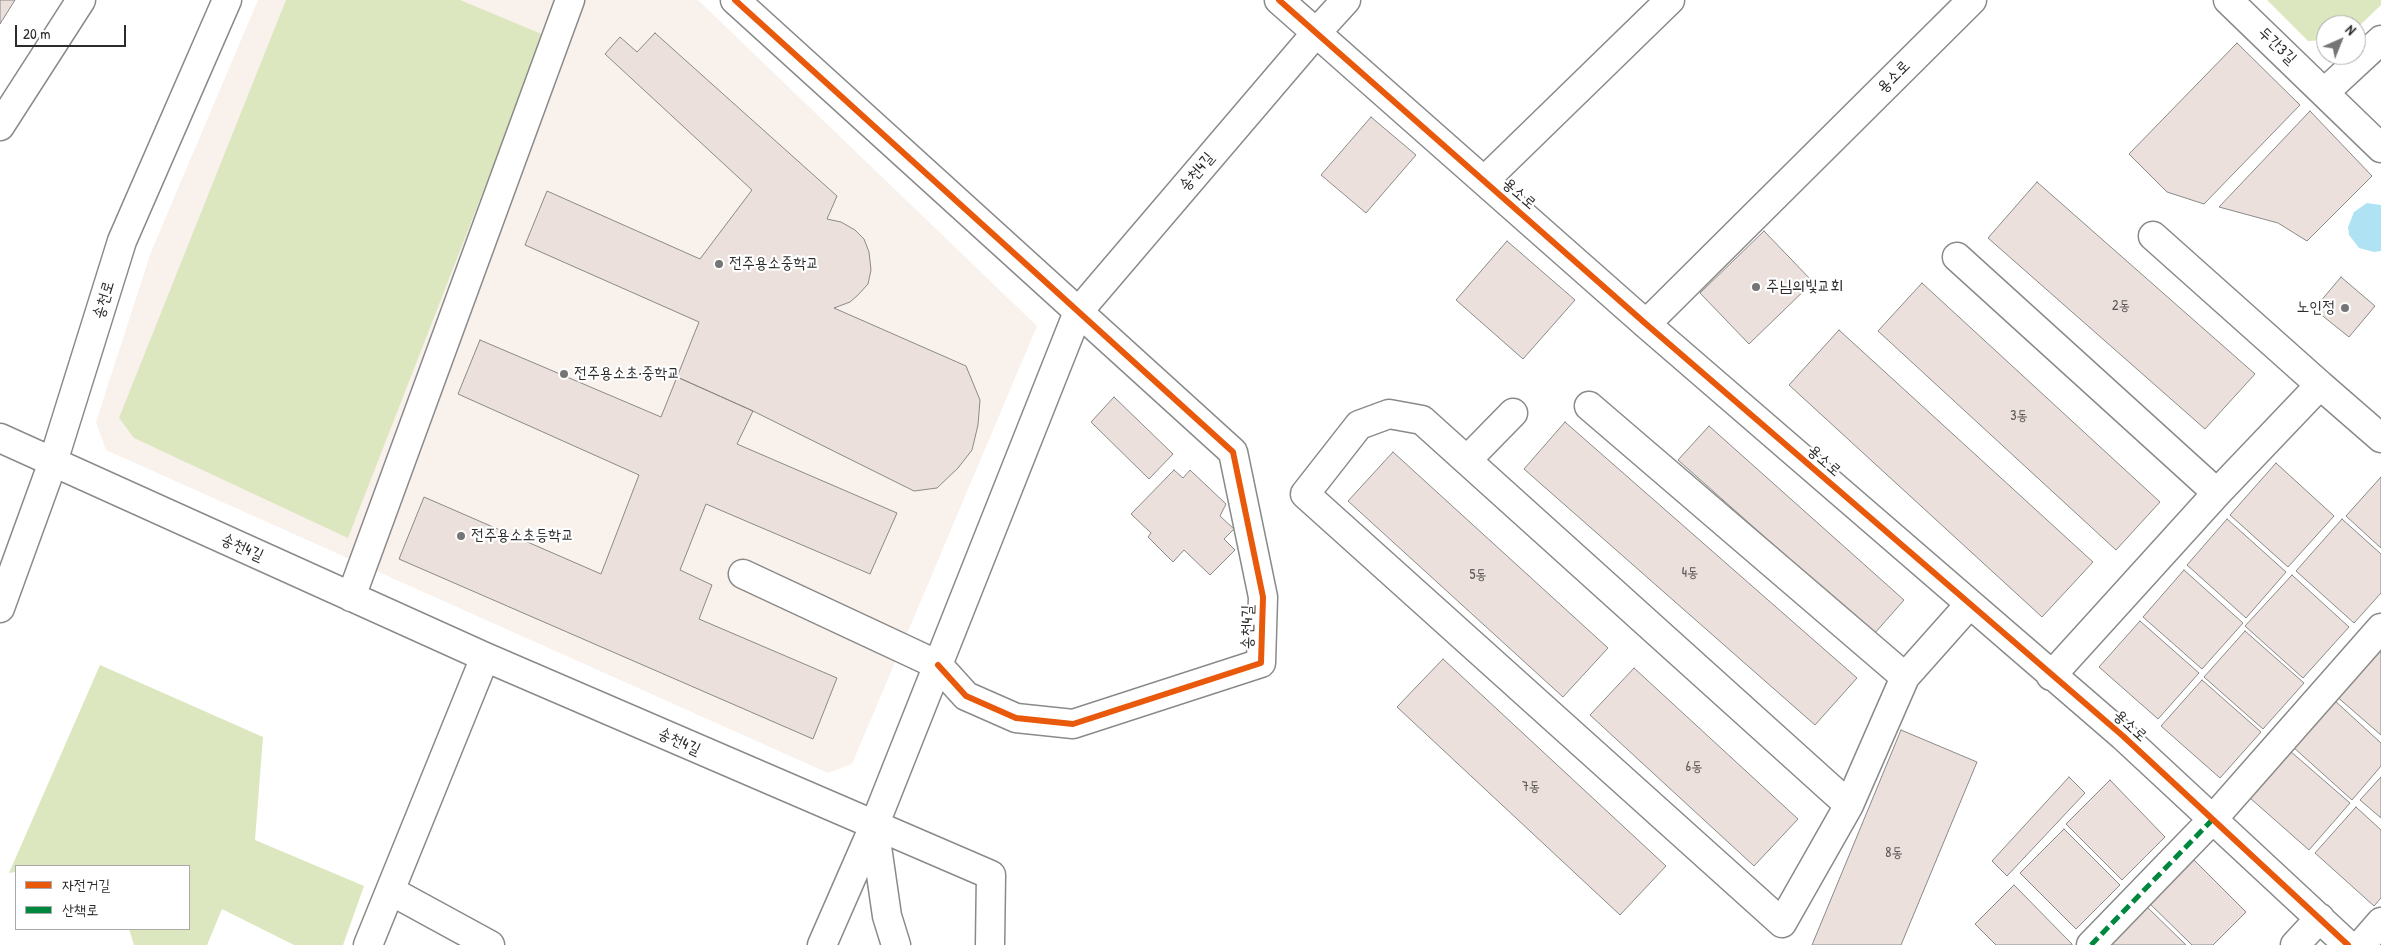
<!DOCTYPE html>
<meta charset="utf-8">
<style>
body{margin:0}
#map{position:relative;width:2381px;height:945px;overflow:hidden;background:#fff;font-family:"Patrick Hand","Poor Story",sans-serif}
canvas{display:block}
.legend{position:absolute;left:15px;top:865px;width:175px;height:65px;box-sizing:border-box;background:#fff;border:1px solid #aaa;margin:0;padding:6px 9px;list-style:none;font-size:15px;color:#2b2b2b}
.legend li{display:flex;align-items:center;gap:10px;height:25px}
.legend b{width:25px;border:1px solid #aaa}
.north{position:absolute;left:2316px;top:15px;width:50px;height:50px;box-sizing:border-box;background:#fff;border:1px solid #aaa;border-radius:50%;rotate:44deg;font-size:14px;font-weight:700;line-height:20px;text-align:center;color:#2b2b2b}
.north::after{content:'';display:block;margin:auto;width:18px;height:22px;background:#757575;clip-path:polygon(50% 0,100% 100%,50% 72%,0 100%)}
.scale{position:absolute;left:15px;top:25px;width:111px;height:22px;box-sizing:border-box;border:2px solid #2b2b2b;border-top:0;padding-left:6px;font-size:15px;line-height:18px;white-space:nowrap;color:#2b2b2b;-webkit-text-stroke:4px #fff;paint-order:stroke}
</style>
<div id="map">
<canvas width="2381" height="945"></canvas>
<ul class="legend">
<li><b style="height:6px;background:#e8590c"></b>자전거길</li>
<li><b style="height:6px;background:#00873e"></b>산책로</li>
</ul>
<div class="north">N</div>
<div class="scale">20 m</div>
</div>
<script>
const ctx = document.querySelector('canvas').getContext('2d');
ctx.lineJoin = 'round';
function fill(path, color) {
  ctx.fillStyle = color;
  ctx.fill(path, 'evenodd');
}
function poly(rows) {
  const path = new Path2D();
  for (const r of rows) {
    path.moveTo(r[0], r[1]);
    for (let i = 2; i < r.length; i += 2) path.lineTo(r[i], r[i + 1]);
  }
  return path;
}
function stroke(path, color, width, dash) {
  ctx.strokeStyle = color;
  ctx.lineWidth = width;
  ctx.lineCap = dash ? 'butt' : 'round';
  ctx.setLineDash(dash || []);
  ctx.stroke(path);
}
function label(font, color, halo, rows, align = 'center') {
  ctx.font = font + ' "Patrick Hand","Poor Story",sans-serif';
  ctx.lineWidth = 4.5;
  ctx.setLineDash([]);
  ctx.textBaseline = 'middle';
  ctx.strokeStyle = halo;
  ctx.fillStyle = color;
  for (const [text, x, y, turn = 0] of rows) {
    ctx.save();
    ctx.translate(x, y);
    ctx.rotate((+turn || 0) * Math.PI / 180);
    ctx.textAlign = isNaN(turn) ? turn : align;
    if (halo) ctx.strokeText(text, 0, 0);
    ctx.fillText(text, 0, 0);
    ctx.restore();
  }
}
fill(poly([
 [258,0,698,0,1037,326,852,764,828,773,106,450,96,422,151,252]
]), '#f9f1ec');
fill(poly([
 [286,0,460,0,544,35,348,538,134,438,119,418],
 [2267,0,2381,0,2381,5,2356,29,2356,25,2326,25,2326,40,2308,41],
 [100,665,263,737,255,840,364,886,343,945,294,945,222,909,207,945,134,945,129,929,189,929,189,866,16,866,16,872,9,873]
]), '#dce7bf');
fill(poly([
 [2367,203,2381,205,2381,251,2374,252,2359,248,2349,235,2348,227,2354,212]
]), '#afe3f3');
const building = poly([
 [0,0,15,0,0,24,0,0],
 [655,33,837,196,827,219,841,222,855,230,864,239,869,252,871,270,868,284,858,295,850,302,834,308,966,366,980,400,978,425,972,450,958,468,937,488,914,491,753,411,677,377,699,322,525,245,547,191,700,259,752,190,605,54,620,37,637,52,655,33],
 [2237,43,2300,105,2204,204,2167,192,2129,154,2237,43],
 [2310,111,2372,176,2307,241,2278,223,2219,207,2310,111],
 [1371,117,1416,155,1366,213,1321,175,1371,117],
 [2037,182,2255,374,2205,429,1988,238,2037,182],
 [1764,231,1813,282,1749,344,1700,293,1764,231],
 [1507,241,1575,300,1523,359,1456,300,1507,241],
 [2341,277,2375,306,2349,337,2314,309,2341,277],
 [1922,283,2160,502,2116,550,1878,331,1922,283],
 [1839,330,2093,562,2042,617,1789,385,1839,330],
 [480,340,661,417,677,377,753,411,737,444,897,513,870,574,706,504,680,570,712,585,699,619,837,678,813,739,399,559,424,497,601,574,639,475,458,394,480,340],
 [1114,397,1173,454,1149,479,1091,422,1114,397],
 [1565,422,1857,678,1815,725,1524,469,1565,422],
 [1709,426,1904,600,1874,634,1678,460,1709,426],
 [1393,452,1608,648,1563,697,1348,501,1393,452],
 [2276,463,2334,516,2288,567,2230,515,2276,463],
 [1174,470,1183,478,1190,470,1226,504,1220,516,1234,529,1224,539,1235,550,1210,575,1184,550,1173,562,1148,537,1151,533,1131,514,1174,470],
 [2381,477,2381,548,2346,516,2381,477],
 [2227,519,2286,572,2246,618,2187,565,2227,519],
 [2342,519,2381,554,2381,593,2354,623,2296,571,2342,519],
 [2184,570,2243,623,2202,669,2143,617,2184,570],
 [2292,575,2349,627,2303,678,2245,626,2292,575],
 [2140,621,2199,673,2158,719,2099,667,2140,621],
 [2245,631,2304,683,2263,729,2204,677,2245,631],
 [2376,649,2381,653,2381,735,2335,695,2376,649],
 [1443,659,1666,866,1620,915,1397,707,1443,659],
 [1634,668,1798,819,1754,866,1590,715,1634,668],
 [2202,680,2261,732,2220,778,2161,726,2202,680],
 [2334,700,2381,743,2381,766,2352,800,2293,747,2334,700],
 [1901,730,1977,762,1901,945,1812,945,1901,730],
 [2290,751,2350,803,2309,850,2250,798,2290,751],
 [2069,777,2085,793,2007,876,1992,861,2069,777],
 [2381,777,2381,818,2360,800,2381,777],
 [2110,780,2165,837,2122,880,2066,824,2110,780],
 [2356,807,2381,830,2381,898,2374,906,2315,853,2356,807],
 [2064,829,2120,885,2076,929,2020,873,2064,829],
 [2190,856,2246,912,2213,945,2192,945,2146,900,2190,856],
 [2014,885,2072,944,2072,945,1996,945,1975,924,2014,885],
 [2143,903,2186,945,2101,945,2143,903]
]);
fill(building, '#ebe0db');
stroke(building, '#8a8a8a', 1);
const minor = poly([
 [735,0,1233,452,1263,597,1261,663,1073,724,1016,718,966,696,938,665,743,574],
 [1279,0,1646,324,2123,736,2348,945],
 [2228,0,2381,148],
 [2325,92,2381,40],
 [0,126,81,0],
 [1484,181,1670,0],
 [2153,236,2320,385],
 [1957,257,2217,493],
 [1646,324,1972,0],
 [1589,406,1905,677,1849,805,1782,923,1305,494,1359,425,1389,414,1422,420,1849,805],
 [0,438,485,657,991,875,990,945],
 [1467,460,1513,413],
 [351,597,570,0],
 [0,608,53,462,122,241,227,0],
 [2051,676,2217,493,2320,385,2381,438],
 [1905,677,1969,605],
 [874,826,887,916,896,945],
 [391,891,490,945],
 [368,945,485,657],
 [822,945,874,826,1078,312,1316,33,1346,0],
 [2091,945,2212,820,2381,628],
 [2295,945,2320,918],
 [2361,945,2381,922]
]);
stroke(minor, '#8a8a8a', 31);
stroke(minor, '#fff', 28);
stroke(poly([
 [2091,945,2212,820]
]), '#00873e', 5, [10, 5]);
stroke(poly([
 [735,0,1233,452,1263,597,1261,663,1073,724,1016,718,966,696,938,665],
 [1279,0,1646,324,2123,736,2348,945]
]), '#e8590c', 6);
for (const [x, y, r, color] of [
 [719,264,5,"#757575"],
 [1756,287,5,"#757575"],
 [2345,308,5,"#757575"],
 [564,374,5,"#757575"],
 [461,536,5,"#757575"]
]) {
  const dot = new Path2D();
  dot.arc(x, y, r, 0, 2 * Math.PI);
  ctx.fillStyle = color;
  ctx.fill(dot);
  stroke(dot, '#fff', 2);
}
label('14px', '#5b5857', null, [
 ["2동",2121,306],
 ["3동",2019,416],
 ["4동",1690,573],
 ["5동",1478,575],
 ["6동",1694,767],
 ["7동",1531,787],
 ["8동",1894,853]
]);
label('16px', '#2b2b2b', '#fff', [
 ["두간3길",2277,46,44],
 ["용소로",1894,77,-45],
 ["송천4길",1197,172,-50],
 ["용소로",1519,194,41],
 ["송천로",104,300,-73],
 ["용소로",1824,461,41],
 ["송천4길",242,548,24],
 ["송천4길",1248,627,-89],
 ["용소로",2130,726,42],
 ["송천4길",679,742,24]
]);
label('16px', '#2b2b2b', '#fff', [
 ["전주용소중학교",729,264],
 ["주님의빛교회",1766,287],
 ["노인정",2335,308,"right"],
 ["전주용소초·중학교",574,374],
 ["전주용소초등학교",471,536]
], 'left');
</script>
